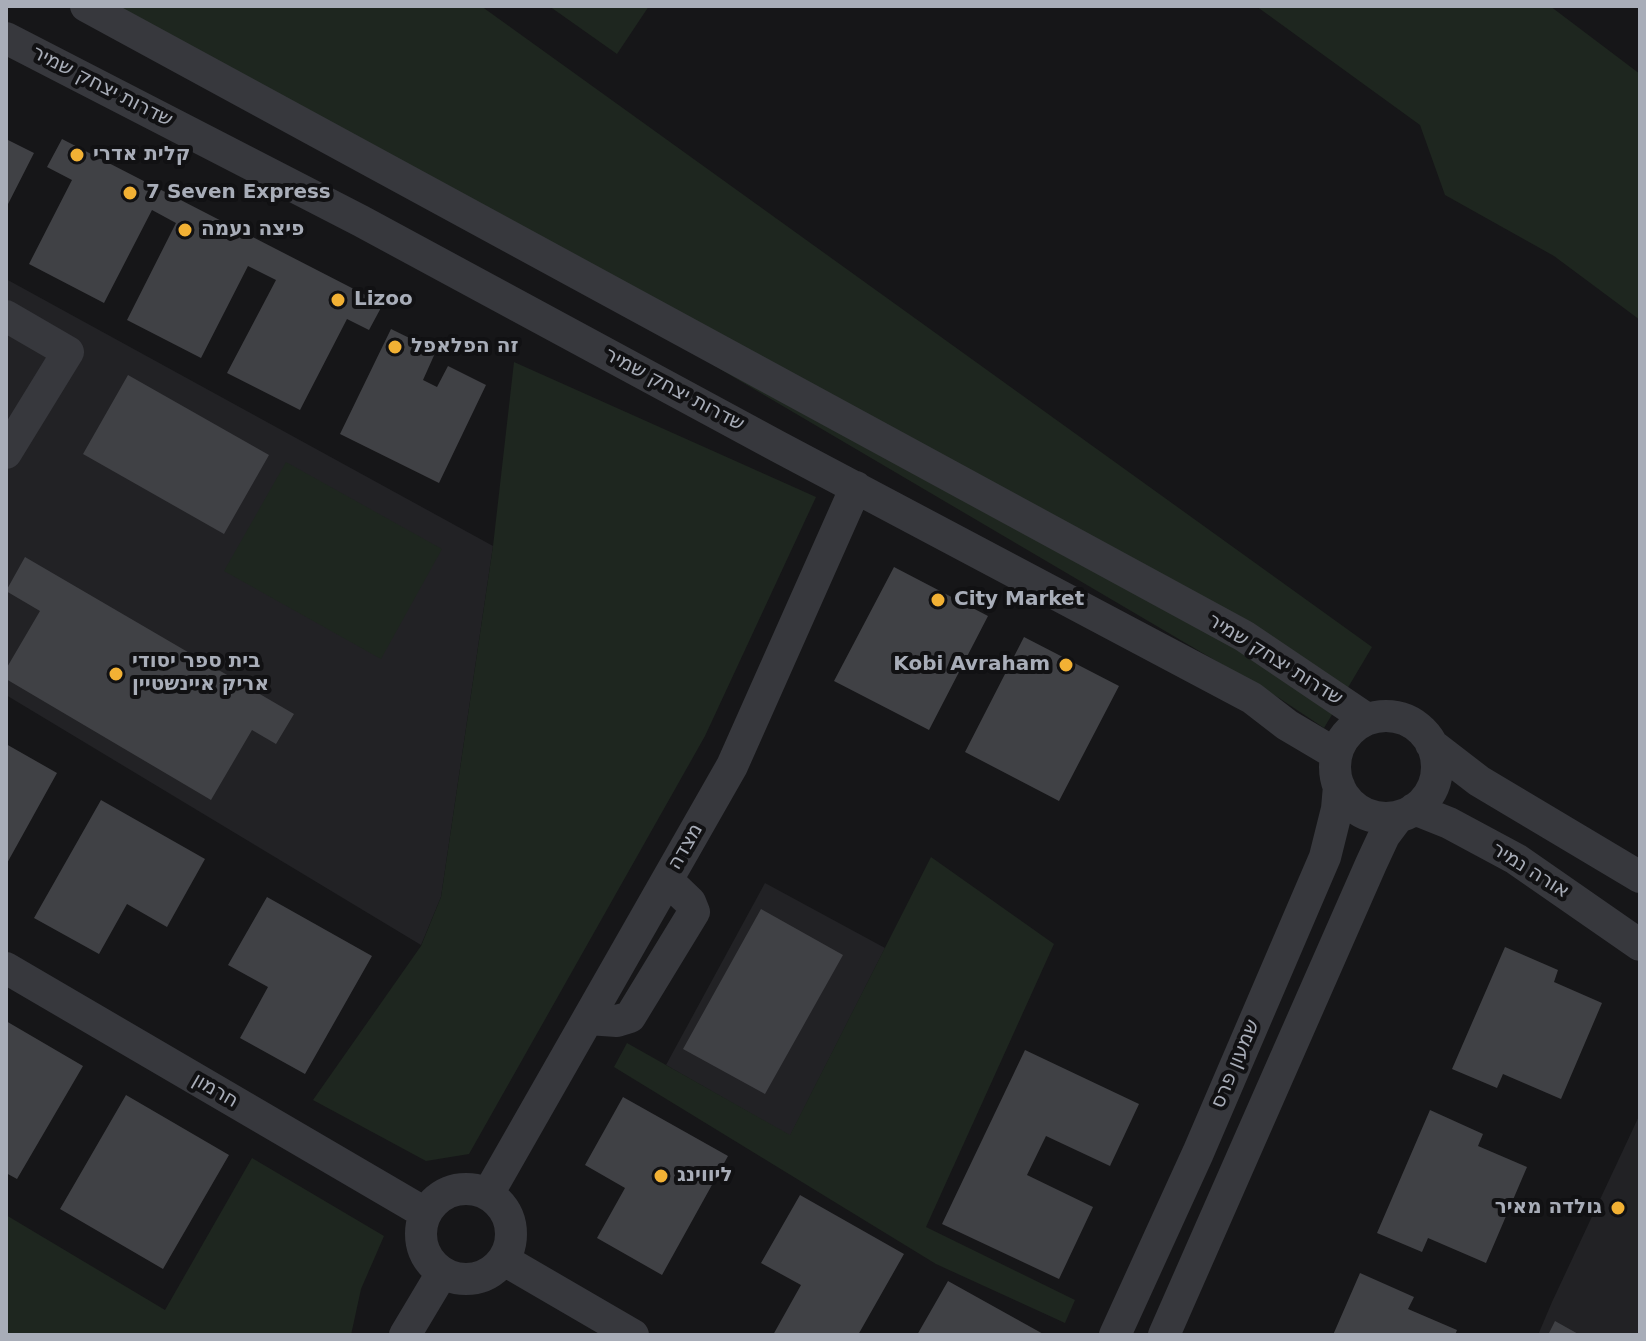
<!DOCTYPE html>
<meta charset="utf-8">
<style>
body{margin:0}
#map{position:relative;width:1646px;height:1341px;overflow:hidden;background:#161618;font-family:"DejaVu Sans",sans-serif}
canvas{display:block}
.frame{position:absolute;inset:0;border:8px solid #a8adb8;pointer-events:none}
</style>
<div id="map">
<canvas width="1646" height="1341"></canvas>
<div class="frame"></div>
</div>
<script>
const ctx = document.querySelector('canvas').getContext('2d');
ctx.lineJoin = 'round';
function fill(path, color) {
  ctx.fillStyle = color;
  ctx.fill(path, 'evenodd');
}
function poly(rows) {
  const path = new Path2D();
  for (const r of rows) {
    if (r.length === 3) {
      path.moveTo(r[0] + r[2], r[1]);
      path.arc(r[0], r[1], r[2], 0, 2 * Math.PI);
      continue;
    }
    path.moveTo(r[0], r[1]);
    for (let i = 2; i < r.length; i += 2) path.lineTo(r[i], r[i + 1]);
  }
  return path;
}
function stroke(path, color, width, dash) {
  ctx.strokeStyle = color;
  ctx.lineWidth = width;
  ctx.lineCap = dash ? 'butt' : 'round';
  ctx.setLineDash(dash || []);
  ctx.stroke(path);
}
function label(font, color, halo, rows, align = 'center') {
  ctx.font = font + ' "DejaVu Sans",Heebo,sans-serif';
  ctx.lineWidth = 8;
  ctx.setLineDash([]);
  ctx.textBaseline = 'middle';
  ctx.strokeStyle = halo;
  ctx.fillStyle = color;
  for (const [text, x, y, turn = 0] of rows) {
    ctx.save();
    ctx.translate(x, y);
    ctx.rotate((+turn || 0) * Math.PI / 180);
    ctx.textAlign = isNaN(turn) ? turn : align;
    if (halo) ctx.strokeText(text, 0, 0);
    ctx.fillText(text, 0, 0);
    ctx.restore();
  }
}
fill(poly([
 [6,279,493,546,441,897,421,945,6,695],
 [765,883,885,948,790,1136,666,1065],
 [1640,1114,1640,1335,1538,1335,1552,1302]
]), '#222225');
fill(poly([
 [103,6,481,6,1372,647,1324,728,1279,698],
 [549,6,649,6,617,54],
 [1256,6,1550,6,1640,74,1640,320,1554,256,1445,195,1420,125],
 [514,362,816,497,705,736,469,1154,426,1161,313,1100,421,946,441,897,493,546],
 [286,462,442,549,381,659,224,571],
 [931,857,1054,944,926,1227,1075,1300,1065,1323,936,1264,614,1067,627,1043,790,1135],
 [252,1158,384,1236,361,1289,351,1335,6,1335,6,1215,165,1310]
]), '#1e261f');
fill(poly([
 [6,139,34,153,6,208],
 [62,139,383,304,369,330,347,319,300,410,227,373,276,280,248,266,201,358,127,320,176,223,152,210,104,303,29,264,72,180,47,167],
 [391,329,436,351,423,380,437,387,448,366,486,385,439,483,340,434],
 [128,375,269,455,224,534,83,454],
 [25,557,294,714,276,744,252,730,211,800,6,679,6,669,40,611,6,591],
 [894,567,988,616,929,730,834,681],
 [1024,637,1119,686,1059,801,965,752],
 [6,744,57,773,6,865],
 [101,800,205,859,167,927,127,904,99,954,34,918],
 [267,897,372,956,305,1074,240,1038,268,987,228,965],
 [761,909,843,955,765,1094,683,1049],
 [1505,947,1558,970,1554,982,1602,1003,1561,1099,1503,1074,1497,1088,1452,1069],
 [6,1021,83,1066,17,1179,6,1173],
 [1025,1050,1139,1104,1110,1166,1046,1136,1027,1175,1093,1207,1059,1279,942,1224],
 [126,1095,229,1155,163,1269,60,1209],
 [623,1097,728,1156,662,1275,597,1238,625,1188,585,1165],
 [1430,1110,1483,1134,1478,1146,1527,1167,1486,1263,1428,1238,1422,1252,1377,1233],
 [800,1195,904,1254,858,1335,773,1335,801,1285,761,1263],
 [1360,1273,1414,1297,1408,1309,1457,1330,1455,1335,1333,1335],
 [948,1281,1045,1335,917,1335],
 [1555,1321,1580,1335,1548,1335]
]), '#404145');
stroke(poly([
 [86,6,1244,636,1367,719],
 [6,38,361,221,777,446,1252,698,1287,725,1336,754],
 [6,316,68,352,6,453],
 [1386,767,51],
 [1431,744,1479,781,1640,877],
 [1414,809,1449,823,1516,859,1640,945],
 [6,968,425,1213],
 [588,1019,617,1021,630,1017,694,912,690,902,667,880],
 [466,1234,45],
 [488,1194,732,766,856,487],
 [504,1260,633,1335],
 [405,1335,442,1273],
 [1115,1335,1198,1153,1325,857,1337,809,1339,786],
 [1164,1335,1371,864,1384,836,1399,816]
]), '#37383d', 32);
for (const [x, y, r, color] of [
 [77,155,8,"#f2b134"],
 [130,193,8,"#f2b134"],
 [185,230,8,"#f2b134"],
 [338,300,8,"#f2b134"],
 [395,347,8,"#f2b134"],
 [938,600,8,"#f2b134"],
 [1066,665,8,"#f2b134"],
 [116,674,8,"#f2b134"],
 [661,1176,8,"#f2b134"],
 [1618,1208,8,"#f2b134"]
]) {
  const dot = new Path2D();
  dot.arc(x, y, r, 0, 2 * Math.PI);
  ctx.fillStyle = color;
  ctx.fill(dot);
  stroke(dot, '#111113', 3);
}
label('20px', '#a8adb8', '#111113', [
 ["שדרות יצחק שמיר",102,87,27],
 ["שדרות יצחק שמיר",674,390,28],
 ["שדרות יצחק שמיר",1275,660,32],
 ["מצדה",686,847,-60],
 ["אורה נמיר",1530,871,32],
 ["שמעון פרס",1236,1064,-67],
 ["חרמון",215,1091,30]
]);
label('bold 20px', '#a8adb8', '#111113', [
 ["קלית אדרי",93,155],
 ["7 Seven Express",146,193],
 ["פיצה נעמה",201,230],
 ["Lizoo",354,300],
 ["זה הפלאפל",411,347],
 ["City Market",954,600],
 ["בית ספר יסודי",132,662],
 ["אריק איינשטיין",132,685],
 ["Kobi Avraham",1050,665,"right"],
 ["ליווינג",677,1176],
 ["גולדה מאיר",1602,1208,"right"]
], 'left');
</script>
